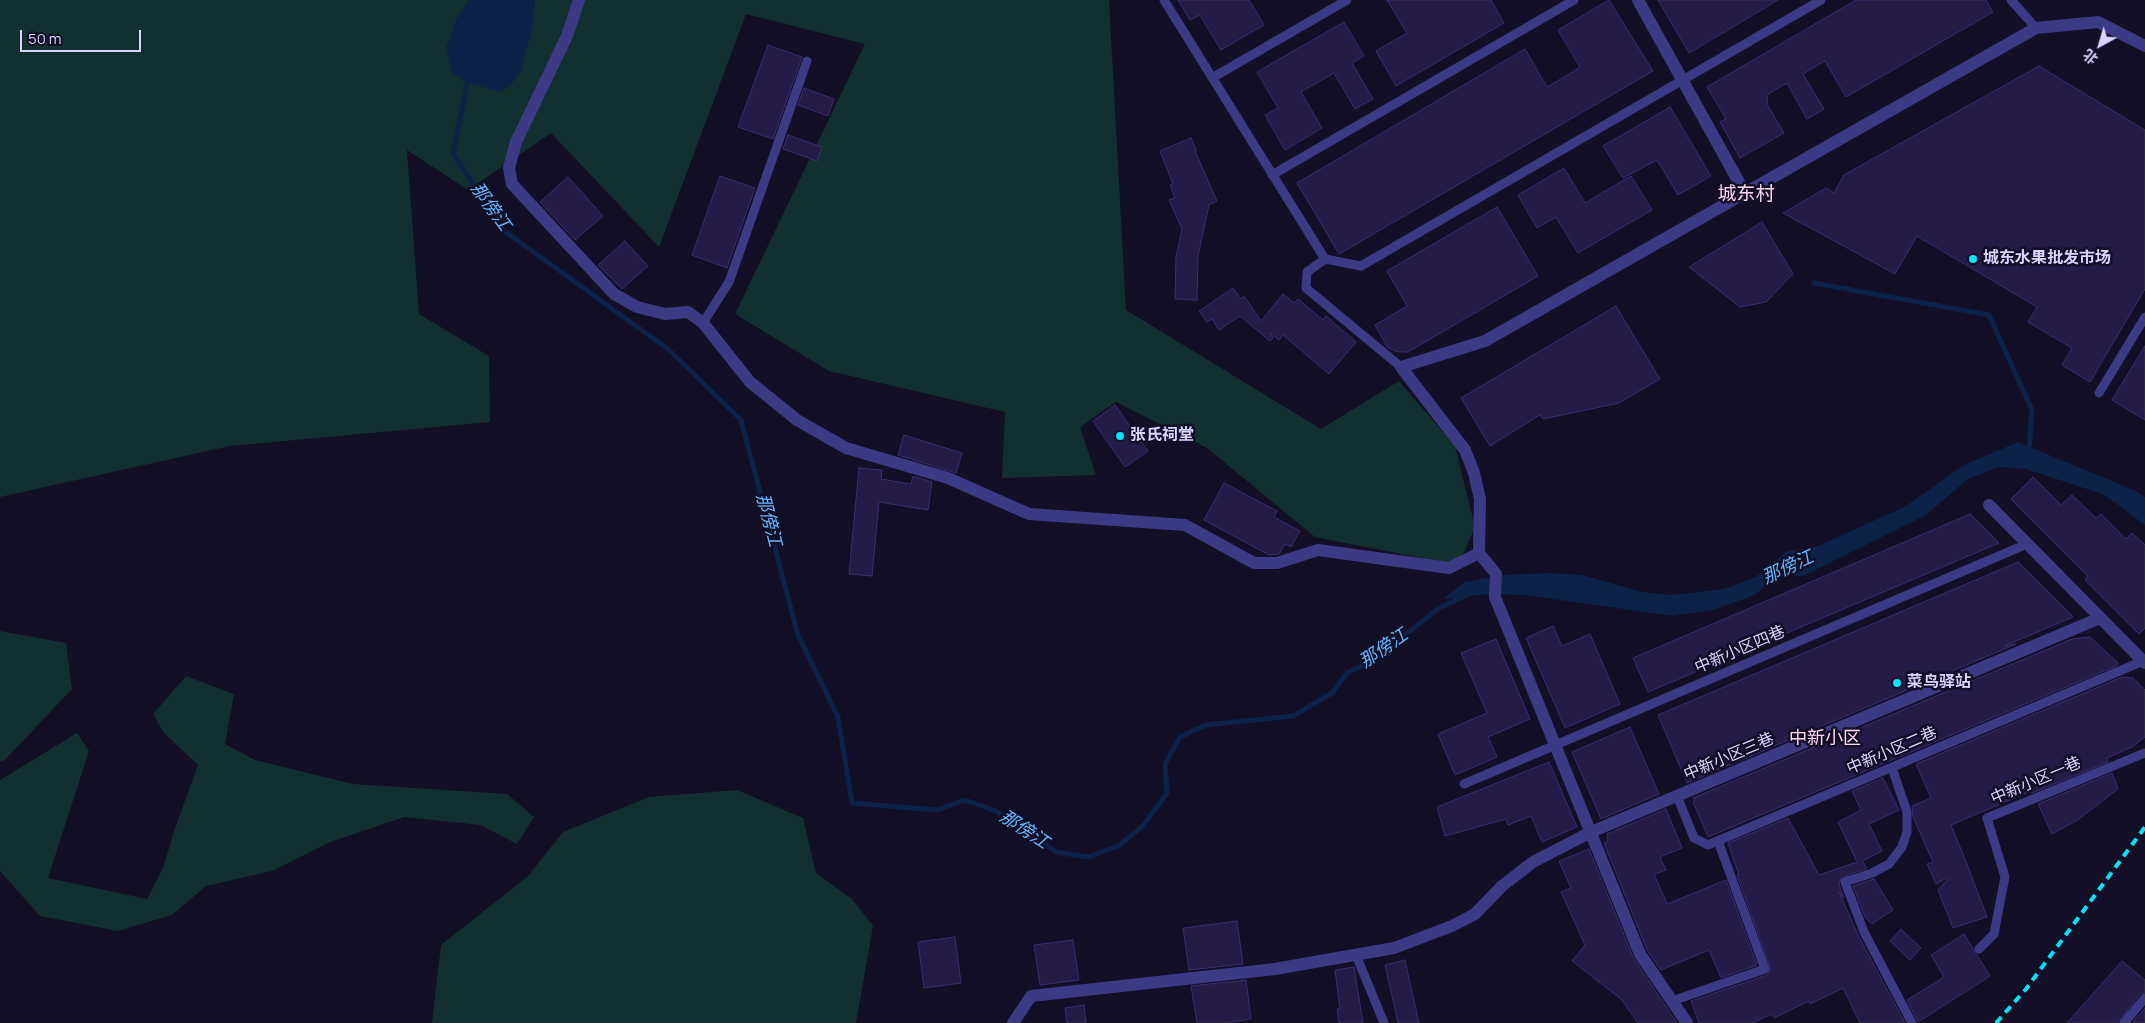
<!DOCTYPE html>
<meta charset="utf-8">
<style>
body{margin:0}
#map{position:relative;width:2145px;height:1023px;overflow:hidden;background:#130f26;font-family:Manrope,"Noto Sans SC",sans-serif}
canvas{display:block}
.north{position:absolute;left:2075px;top:20px;width:50px;height:50px;-webkit-text-stroke:4px #130f26;paint-order:stroke;rotate:219deg;font-size:14px;font-weight:700;line-height:20px;text-align:center;color:#d9d4ff}
.north::after{content:'';display:block;margin:auto;width:18px;height:22px;background:#d9d4ff;clip-path:polygon(50% 0,100% 100%,50% 72%,0 100%)}
.scale{position:absolute;left:20px;top:30px;width:121px;height:22px;box-sizing:border-box;border:2px solid #d9d4ff;border-top:0;padding-left:6px;font-size:15px;line-height:18px;white-space:nowrap;color:#d9d4ff;-webkit-text-stroke:4px #130f26;paint-order:stroke}
</style>
<div id="map">
<canvas width="2145" height="1023"></canvas>
<div class="north">北</div>
<div class="scale">50 m</div>
</div>
<script>
const ctx = document.querySelector('canvas').getContext('2d');
ctx.lineJoin = 'round';
function fill(path, color) {
  ctx.fillStyle = color;
  ctx.fill(path, 'evenodd');
}
function poly(rows) {
  const path = new Path2D();
  for (const r of rows) {
    path.moveTo(r[0], r[1]);
    for (let i = 2; i < r.length; i += 2) path.lineTo(r[i], r[i + 1]);
  }
  return path;
}
function stroke(path, color, width, dash) {
  ctx.strokeStyle = color;
  ctx.lineWidth = width;
  ctx.lineCap = dash ? 'butt' : 'round';
  ctx.setLineDash(dash || []);
  ctx.stroke(path);
}
function label(font, color, halo, rows, align = 'center') {
  ctx.font = font + ' Manrope,"Noto Sans SC",sans-serif';
  ctx.lineWidth = 5;
  ctx.setLineDash([]);
  ctx.textBaseline = 'middle';
  ctx.strokeStyle = halo;
  ctx.fillStyle = color;
  for (const [text, x, y, turn = 0] of rows) {
    ctx.save();
    ctx.translate(x, y);
    ctx.rotate((+turn || 0) * Math.PI / 180);
    ctx.textAlign = isNaN(turn) ? turn : align;
    if (halo) ctx.strokeText(text, 0, 0);
    ctx.fillText(text, 0, 0);
    ctx.restore();
  }
}
fill(poly([
 [0,0,1109,0,1126,310,1321,429,1399,381,1455,446,1475,527,1458,565,1315,537,1207,448,1116,402,1080,427,1096,475,1002,478,1005,412,829,371,735,314,865,44,746,14,659,247,551,133,468,190,407,150,419,314,489,356,490,422,230,446,0,497],
 [0,631,66,643,72,689,5,760,0,762],
 [186,676,234,694,225,744,255,760,353,784,507,794,534,817,517,844,480,825,404,817,330,842,272,871,206,886,172,915,118,931,40,916,0,871,0,780,77,733,89,751,48,878,147,899,163,868,175,828,198,765,164,733,153,714],
 [737,790,803,818,816,873,852,899,873,926,856,1023,432,1023,441,945,528,876,563,832,649,797]
]), '#12302f');
fill(poly([
 [469,0,535,0,532,29,521,71,510,86,500,92,464,81,452,72,446,48,456,20],
 [2018,442,2136,491,2145,497,2145,525,2105,495,2026,469,1999,467,1968,479,1926,515,1803,576,1777,575,1755,595,1713,610,1673,616,1525,595,1488,594,1443,599,1464,582,1504,575,1549,573,1582,575,1642,592,1672,595,1724,589,1756,577,1787,551,1816,547,1906,506,1964,465]
]), '#0c2248');
stroke(poly([
 [469,75,453,153,503,230,668,349,741,420,798,635,838,717,852,803,937,810,965,800,996,811,1056,852,1088,857,1118,846,1143,826,1167,793,1165,764,1180,737,1206,725,1293,716,1332,693,1347,673,1372,661,1439,608,1466,595],
 [1814,283,1989,315,2032,410,2029,452]
]), '#0c2248', 5);
const building = poly([
 [1178,0,1249,0,1264,25,1221,50,1200,15,1190,20,1178,0],
 [1387,0,1491,0,1504,23,1396,86,1376,51,1407,33,1387,0],
 [1609,0,1653,71,1339,254,1297,183,1525,49,1547,87,1566,76,1580,67,1558,30,1609,0],
 [1658,0,1778,0,1689,53,1658,0],
 [1856,0,1986,0,1993,12,1846,97,1825,61,1803,74,1824,109,1807,119,1787,83,1768,94,1767,104,1784,133,1740,158,1720,122,1726,119,1707,87,1856,0],
 [1344,22,1364,56,1352,63,1373,99,1355,109,1334,73,1301,92,1322,128,1285,150,1265,115,1278,108,1257,72,1344,22],
 [768,45,802,57,773,139,738,127,768,45],
 [2039,66,2145,130,2145,289,2090,382,2062,365,2072,348,2028,322,2037,307,1917,236,1895,274,1783,213,1826,188,1834,193,1844,175,2039,66],
 [804,88,834,99,828,116,798,105,804,88],
 [1670,107,1711,176,1678,195,1657,160,1623,178,1603,146,1670,107],
 [788,135,822,147,817,161,783,149,788,135],
 [1191,138,1196,150,1195,151,1217,201,1209,205,1198,256,1197,300,1175,299,1176,257,1182,229,1169,200,1175,198,1170,185,1173,184,1160,151,1191,138],
 [1564,168,1585,203,1631,176,1652,210,1578,253,1556,217,1537,228,1518,195,1564,168],
 [720,176,755,188,727,268,692,255,720,176],
 [568,177,603,216,575,240,540,202,568,177],
 [1497,207,1538,276,1408,352,1398,352,1388,348,1375,325,1407,306,1387,271,1497,207],
 [1762,222,1793,274,1766,302,1740,307,1689,267,1762,222],
 [625,241,648,266,622,289,598,265,625,241],
 [1233,288,1241,299,1244,296,1261,321,1283,294,1294,303,1298,299,1323,320,1326,316,1356,342,1329,374,1283,335,1279,340,1269,332,1273,338,1270,341,1240,316,1219,330,1212,319,1207,322,1199,311,1233,288],
 [1616,306,1660,379,1619,403,1543,419,1540,415,1490,446,1461,398,1616,306],
 [2145,346,2145,420,2112,400,2145,346],
 [1115,405,1148,451,1125,467,1093,421,1115,405],
 [904,435,962,453,956,473,898,455,904,435],
 [859,468,882,470,881,479,911,484,913,476,932,482,928,510,879,502,872,576,849,574,859,468],
 [2033,477,2061,505,2072,495,2096,518,2101,514,2126,539,2132,533,2145,545,2145,628,2139,634,2085,580,2088,576,2011,499,2033,477],
 [1224,483,1277,511,1274,517,1300,531,1291,547,1285,544,1279,554,1269,555,1204,520,1224,483],
 [1970,514,1999,543,1648,692,1633,658,1970,514],
 [2018,562,2073,617,2004,646,2016,644,1687,783,1658,715,2018,562],
 [1553,626,1562,646,1590,634,1620,704,1565,728,1526,638,1553,626],
 [2090,637,2118,663,2116,666,1708,837,1693,802,1695,801,1693,798,2072,639,2090,637],
 [1496,639,1530,719,1488,737,1497,757,1455,775,1438,734,1487,713,1461,653,1496,639],
 [2122,677,2133,678,2145,690,2145,737,2132,747,2107,758,2108,762,2032,793,2031,791,1951,825,1967,864,1987,917,1953,928,1938,890,1947,880,1946,878,1936,884,1927,864,1933,862,1913,817,1912,806,1931,798,1916,764,2122,677],
 [1630,727,1659,794,1601,819,1572,752,1630,727],
 [1549,762,1577,827,1542,842,1531,816,1508,825,1506,819,1445,836,1437,807,1549,762],
 [2112,773,2118,789,2076,821,2052,834,2038,804,2112,773],
 [1883,778,1899,810,1869,824,1882,851,1862,861,1867,868,1841,878,1839,884,1844,898,1839,892,1858,935,1905,1023,1860,1023,1843,988,1810,1004,1809,1001,1774,1018,1772,1014,1752,1023,1699,1023,1691,1001,1767,975,1771,970,1737,875,1739,875,1728,843,1788,818,1819,875,1857,862,1838,822,1861,810,1852,791,1883,778],
 [1666,809,1682,848,1660,857,1666,870,1654,874,1667,904,1726,880,1757,965,1721,978,1709,950,1661,970,1647,950,1604,843,1608,841,1607,834,1666,809],
 [1589,849,1633,957,1677,1023,1638,1023,1621,999,1572,961,1585,945,1561,892,1571,888,1559,861,1589,849],
 [1874,879,1893,910,1872,924,1865,917,1853,886,1874,879],
 [1237,921,1243,964,1189,970,1183,928,1237,921],
 [1901,929,1921,948,1910,960,1890,941,1901,929],
 [1964,934,1990,976,1918,1022,1907,1000,1944,977,1931,955,1964,934],
 [955,937,961,983,924,988,918,942,955,937],
 [1073,940,1079,980,1040,985,1034,945,1073,940],
 [1405,960,1419,1023,1398,1023,1385,965,1405,960],
 [2122,961,2145,980,2145,992,2140,994,2118,1023,2067,1023,2122,961],
 [1354,967,1363,1023,1339,1023,1337,1009,1340,1009,1335,970,1354,967],
 [1246,980,1251,1019,1226,1023,1197,1023,1191,986,1246,980],
 [1084,1005,1086,1023,1067,1023,1065,1008,1084,1005],
 [2145,1008,2145,1023,2132,1023,2145,1008]
]);
fill(building, '#241b47');
stroke(building, '#3b2d73', 1);
stroke(poly([
 [1164,0,1325,259],
 [2011,0,2036,28],
 [1212,78,1347,0],
 [1272,175,1574,0],
 [703,323,729,282,807,61],
 [1401,367,1306,288,1307,272,1325,259,1361,266,1821,0],
 [2099,393,2145,317],
 [1892,768,1907,812,1907,832,1902,847,1889,864,1872,873,1845,882,1864,932,1912,1023],
 [1464,784,2027,544],
 [1677,796,1694,838,1708,845,2143,661],
 [1979,949,1994,934,2005,877,1987,818,2145,753],
 [1356,955,1384,1023],
 [1672,1001,1765,969,1718,841],
 [2124,1023,2145,998]
]), '#3d3a85', 9);
stroke(poly([
 [579,0,567,36,516,142,509,168,512,184,614,294,637,307,665,314,688,312,703,323,750,382,797,420,846,448,948,478,1029,514,1185,525,1254,563,1277,563,1318,550,1449,568,1479,553],
 [1638,0,1745,193,2036,28,2098,22,2145,46],
 [1989,505,2145,663],
 [1013,1023,1031,996,1275,969,1394,948,1452,926,1475,914,1502,886,1533,862,1591,832,2100,618],
 [1687,1023,1640,954,1495,597,1496,574,1479,553,1480,499,1474,473,1465,450,1401,367,1485,341,1745,193]
]), '#3d3a85', 12);
stroke(poly([
 [1996,1023,2026,989,2145,827]
]), '#00e5ff', 4, [8, 6]);
for (const [x, y, r, color] of [
 [1973,259,5,"#00e5ff"],
 [1120,436,5,"#00e5ff"],
 [1897,683,5,"#00e5ff"]
]) {
  const dot = new Path2D();
  dot.arc(x, y, r, 0, 2 * Math.PI);
  ctx.fillStyle = color;
  ctx.fill(dot);
  stroke(dot, '#130f26', 2);
}
label('bold 16px', '#d9d4ff', '#130f26', [
 ["城东水果批发市场",1983,259],
 ["张氏祠堂",1130,436],
 ["菜鸟驿站",1907,683]
], 'left');
label('16px', '#d9d4ff', '#130f26', [
 ["中新小区四巷",1740,650,-23],
 ["中新小区二巷",1892,751,-23],
 ["中新小区三巷",1729,757,-23],
 ["中新小区一巷",2036,781,-23]
]);
label('italic 18px', '#62b6ff', '#130f26', [
 ["那傍江",490,207,54],
 ["那傍江",768,520,75],
 ["那傍江",1788,568,-25],
 ["那傍江",1384,649,-35],
 ["那傍江",1024,830,33]
]);
label('18px', '#ffd6f0', '#130f26', [
 ["中新小区",1825,739]
]);
label('19px', '#ffd6f0', '#130f26', [
 ["城东村",1746,195]
]);
</script>
